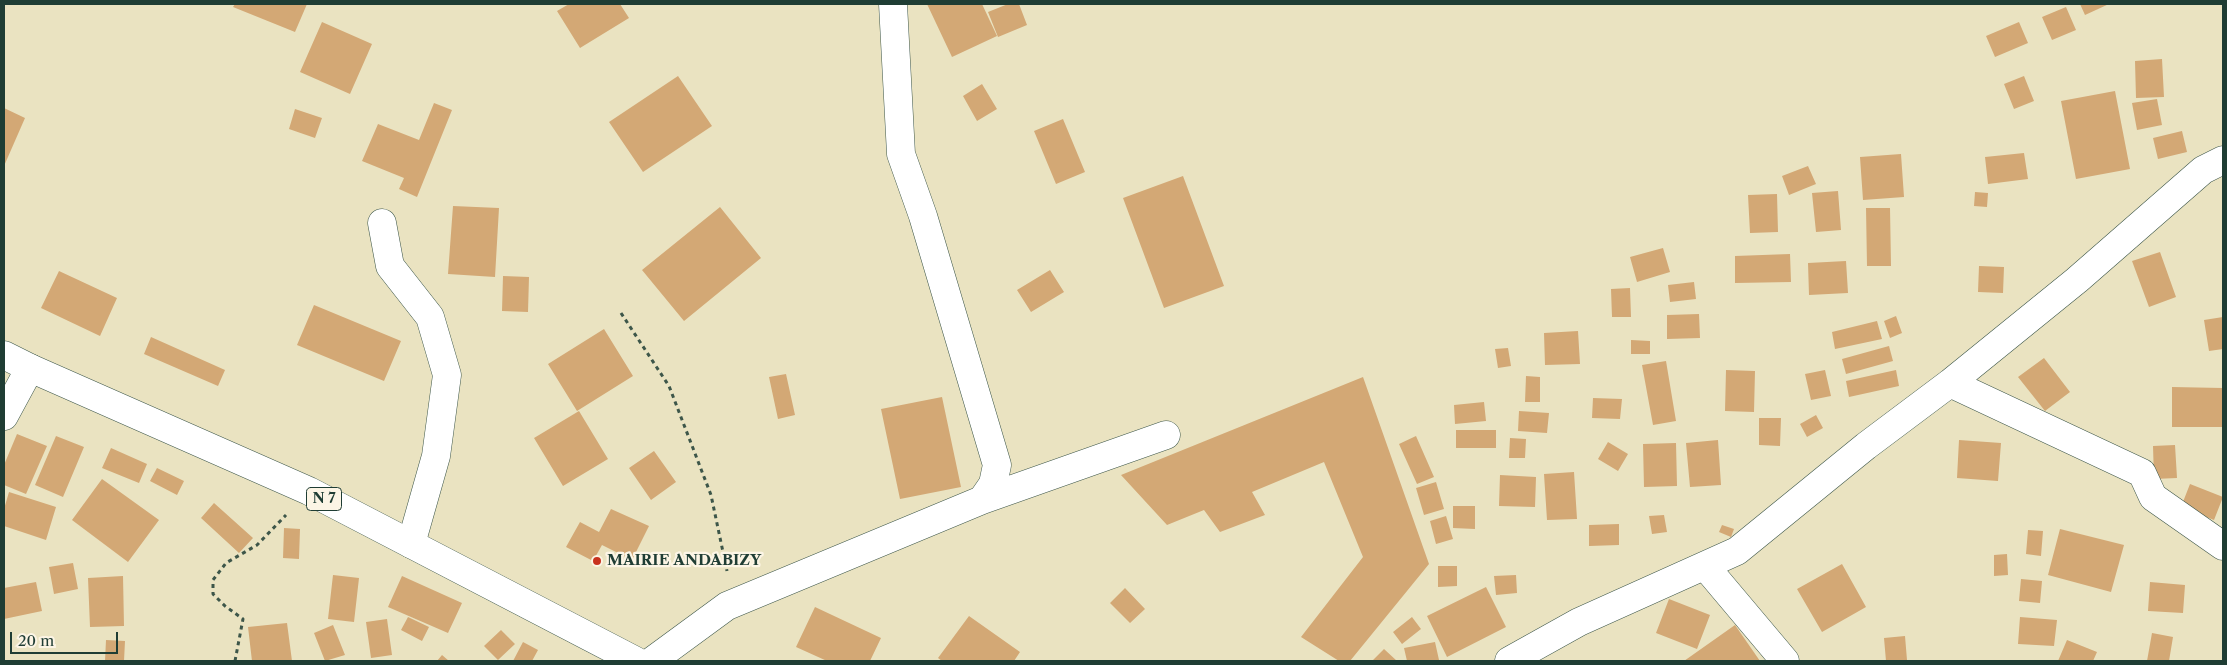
<!DOCTYPE html>
<style>
body{margin:0}
#map{position:relative;width:2227px;height:665px;overflow:hidden;background:#eae3c1;font-family:"Libre Caslon Text",serif}
canvas{display:block}
.frame{position:absolute;inset:0;border:5px solid #1f3d34;pointer-events:none}
.scale{position:absolute;left:10px;top:632px;width:108px;height:22px;box-sizing:border-box;border:2px solid #1f3d34;border-top:0;padding-left:6px;font-size:15px;line-height:18px;white-space:nowrap;color:#1f3d34;-webkit-text-stroke:4px #fcf5e5;paint-order:stroke}
</style>
<div id="map">
<canvas width="2227" height="665"></canvas>
<div class="frame"></div>
<div class="scale">20 m</div>
</div>
<script>
const ctx = document.querySelector('canvas').getContext('2d');
ctx.lineJoin = 'round';
function fill(path, color) {
  ctx.fillStyle = color;
  ctx.fill(path, 'evenodd');
}
function poly(rows) {
  const path = new Path2D();
  for (const r of rows) {
    path.moveTo(r[0], r[1]);
    for (let i = 2; i < r.length; i += 2) path.lineTo(r[i], r[i + 1]);
  }
  return path;
}
function stroke(path, color, width, dash) {
  ctx.strokeStyle = color;
  ctx.lineWidth = width;
  ctx.lineCap = dash ? 'butt' : 'round';
  ctx.setLineDash(dash || []);
  ctx.stroke(path);
}
function label(font, color, halo, rows, align = 'center') {
  ctx.font = font + ' "Libre Caslon Text",serif';
  ctx.lineWidth = 4.5;
  ctx.setLineDash([]);
  ctx.textBaseline = 'middle';
  ctx.strokeStyle = halo;
  ctx.fillStyle = color;
  for (const [text, x, y, turn = 0] of rows) {
    ctx.save();
    ctx.translate(x, y);
    ctx.rotate((+turn || 0) * Math.PI / 180);
    ctx.textAlign = isNaN(turn) ? turn : align;
    if (halo) ctx.strokeText(text, 0, 0);
    ctx.fillText(text, 0, 0);
    ctx.restore();
  }
}
fill(poly([
 [235,4,307,4,295,32,233,7],
 [569,4,620,4,629,18,580,48,557,11],
 [927,4,982,4,997,36,952,57],
 [1008,4,1019,4,1027,25,998,37,988,12],
 [2080,4,2109,4,2085,15],
 [2066,7,2076,30,2052,40,2042,17],
 [322,22,372,44,350,94,300,72],
 [2019,22,2028,43,1995,57,1986,36],
 [2162,59,2164,97,2136,98,2135,61],
 [678,76,712,126,643,172,609,122],
 [2024,76,2034,101,2014,109,2004,84],
 [982,84,997,109,977,121,963,96],
 [2115,91,2130,169,2076,179,2061,101],
 [2157,99,2162,125,2137,130,2132,103],
 [434,103,452,110,417,197,399,189,404,178,362,161,378,124,419,140],
 [4,108,25,118,4,166],
 [295,109,322,118,315,138,289,129],
 [1063,119,1085,172,1056,184,1034,131],
 [2182,131,2187,152,2158,159,2153,138],
 [2024,153,2028,179,1988,184,1985,157],
 [1901,154,1904,197,1863,200,1860,157],
 [1808,166,1816,184,1789,195,1782,176],
 [1183,176,1224,286,1164,308,1123,198],
 [1838,191,1841,230,1816,232,1812,193],
 [1975,192,1988,193,1987,207,1974,206],
 [1777,194,1778,232,1750,233,1748,195],
 [453,206,499,208,495,277,448,274],
 [720,207,761,258,684,321,642,270],
 [1866,208,1890,208,1891,266,1867,266],
 [1663,248,1670,272,1637,282,1630,257],
 [2160,252,2176,297,2149,307,2132,261],
 [1790,254,1791,282,1735,283,1735,256],
 [1846,261,1848,293,1809,295,1808,263],
 [1979,266,2004,267,2003,293,1978,292],
 [1050,270,1064,292,1031,312,1017,290],
 [59,271,117,298,100,336,41,308],
 [503,276,529,277,528,312,502,311],
 [1694,282,1696,299,1670,302,1668,285],
 [1630,288,1631,317,1612,317,1611,289],
 [314,305,401,341,384,381,297,345],
 [1699,314,1700,338,1667,339,1667,315],
 [1896,316,1902,333,1890,338,1884,321],
 [2223,317,2223,349,2209,351,2204,320],
 [1877,321,1882,339,1835,349,1832,332],
 [604,329,633,376,577,411,548,364],
 [1578,331,1580,364,1545,365,1544,333],
 [151,337,225,370,218,386,144,354],
 [1631,340,1650,341,1650,354,1631,354],
 [1889,346,1893,361,1846,374,1842,359],
 [1508,348,1511,366,1498,368,1495,349],
 [2044,358,2070,392,2045,411,2018,377],
 [1666,361,1676,421,1653,425,1642,365],
 [1726,370,1755,371,1754,412,1725,411],
 [1825,370,1831,396,1811,400,1805,374],
 [1896,370,1899,386,1849,397,1846,381],
 [786,374,795,415,778,419,769,377],
 [1526,376,1540,377,1540,402,1525,402],
 [1363,377,1429,564,1350,661,1339,661,1301,637,1363,557,1324,462,1252,492,1265,515,1220,532,1204,510,1167,525,1121,475],
 [2172,387,2223,388,2223,427,2172,427],
 [942,397,961,487,900,499,881,409],
 [1593,398,1622,399,1620,419,1592,418],
 [1484,402,1486,421,1455,424,1454,405],
 [579,411,608,459,563,486,534,438],
 [1519,411,1549,413,1547,433,1518,431],
 [1816,415,1823,428,1807,437,1800,424],
 [1759,418,1781,418,1780,446,1759,445],
 [1456,430,1496,430,1496,448,1456,448],
 [17,434,47,446,26,494,4,485,4,465],
 [56,436,84,447,63,497,35,485],
 [1416,436,1434,477,1417,484,1399,444],
 [1510,438,1526,439,1525,458,1509,458],
 [1718,440,1721,485,1690,487,1686,443],
 [1959,440,2001,443,1998,481,1957,478],
 [1608,442,1628,454,1618,471,1598,459],
 [1676,443,1677,486,1644,487,1643,444],
 [2175,445,2177,478,2154,479,2153,446],
 [111,448,147,464,139,483,102,468],
 [654,451,676,482,651,500,629,468],
 [157,468,184,481,177,495,150,481],
 [1574,472,1577,519,1547,520,1544,474],
 [1500,475,1536,477,1535,507,1499,506],
 [102,479,159,520,128,562,72,520],
 [1436,482,1444,509,1424,515,1416,488],
 [2190,484,2223,497,2214,520,2181,507],
 [9,492,56,507,46,540,4,526,4,509],
 [214,503,253,538,239,553,201,518],
 [1453,506,1475,506,1475,529,1453,528],
 [611,509,649,526,632,560,602,545,593,561,566,547,580,522,599,532],
 [1664,515,1667,532,1652,534,1649,516],
 [1446,516,1453,539,1436,544,1430,521],
 [1619,524,1619,545,1589,546,1589,525],
 [1722,525,1734,529,1731,537,1719,532],
 [284,528,300,529,299,559,283,558],
 [2060,529,2124,545,2111,592,2048,575],
 [2028,530,2043,531,2041,556,2026,554],
 [2007,554,2008,575,1994,576,1994,555],
 [73,563,78,589,54,594,49,567],
 [1842,564,1866,607,1822,632,1797,589],
 [1438,566,1457,566,1457,586,1438,587],
 [333,575,359,578,354,622,328,619],
 [1516,575,1517,593,1496,595,1494,576],
 [123,576,124,626,90,627,88,578],
 [402,576,462,603,448,633,388,607],
 [2021,579,2042,581,2040,603,2019,601],
 [36,582,42,611,4,619,4,588],
 [2150,582,2185,585,2183,613,2148,611],
 [1486,587,1506,627,1447,657,1427,616],
 [1125,588,1145,609,1130,623,1110,603],
 [1669,599,1710,615,1697,649,1656,633],
 [815,607,881,638,870,661,827,661,796,647],
 [969,616,1020,652,1014,661,942,661,938,658],
 [408,617,429,627,422,641,401,630],
 [1412,617,1421,629,1402,644,1393,632],
 [2020,617,2057,620,2054,646,2018,644],
 [387,619,392,655,371,658,366,622],
 [287,623,292,661,252,661,248,627],
 [333,625,345,655,325,661,314,633],
 [1735,625,1760,661,1684,661],
 [501,630,515,644,498,660,484,646],
 [2152,633,2173,637,2169,661,2147,661],
 [1905,636,1907,660,1886,661,1884,638],
 [106,640,125,641,124,661,105,661],
 [2067,640,2097,652,2093,661,2058,661],
 [523,642,538,650,532,661,513,661],
 [1435,642,1439,660,1407,661,1404,648],
 [1384,649,1397,661,1372,661],
 [442,655,449,661,437,661]
]), '#d3a875');
const minor = poly([
 [893,4,901,154,923,216,997,465,993,484,982,500],
 [382,223,390,266,430,317,447,375,436,456,411,544],
 [1950,383,2142,473,2153,497,2223,546],
 [4,416,30,368],
 [1705,566,1785,661],
 [652,661,727,606,982,500,1166,435],
 [1509,661,1579,622,1737,551,1866,446,1950,383,2077,280,2203,170,2223,160]
]);
const major = poly([
 [4,355,30,368,309,491,636,661]
]);
stroke(minor, '#3d5649', 29);
stroke(major, '#3d5649', 29);
stroke(poly([
 [621,313,669,386,711,495,727,571],
 [235,661,243,619,225,606,213,594,213,580,226,563,257,545,286,515]
]), '#3d5649', 3, [4, 4]);
stroke(minor, '#fff', 28);
stroke(major, '#fff', 28);
for (const [x, y, r, color] of [
 [597,561,5,"#c8321e"]
]) {
  const dot = new Path2D();
  dot.arc(x, y, r, 0, 2 * Math.PI);
  ctx.fillStyle = color;
  ctx.fill(dot);
  stroke(dot, '#fcf5e5', 2);
}
for (const [x, y, w] of [
 [324,499,35]
]) {
  const box = new Path2D();
  box.roundRect(x - w / 2, y - 11.5, w, 23, 4);
  ctx.fillStyle = '#fcf5e5';
  ctx.fill(box);
  stroke(box, '#1f3d34', 1);
}
label('bold 14px', '#1f3d34', null, [
 ["N 7",324,499]
]);
label('bold 15px', '#1f3d34', '#fcf5e5', [
 ["MAIRIE ANDABIZY",607,561]
], 'left');
</script>
